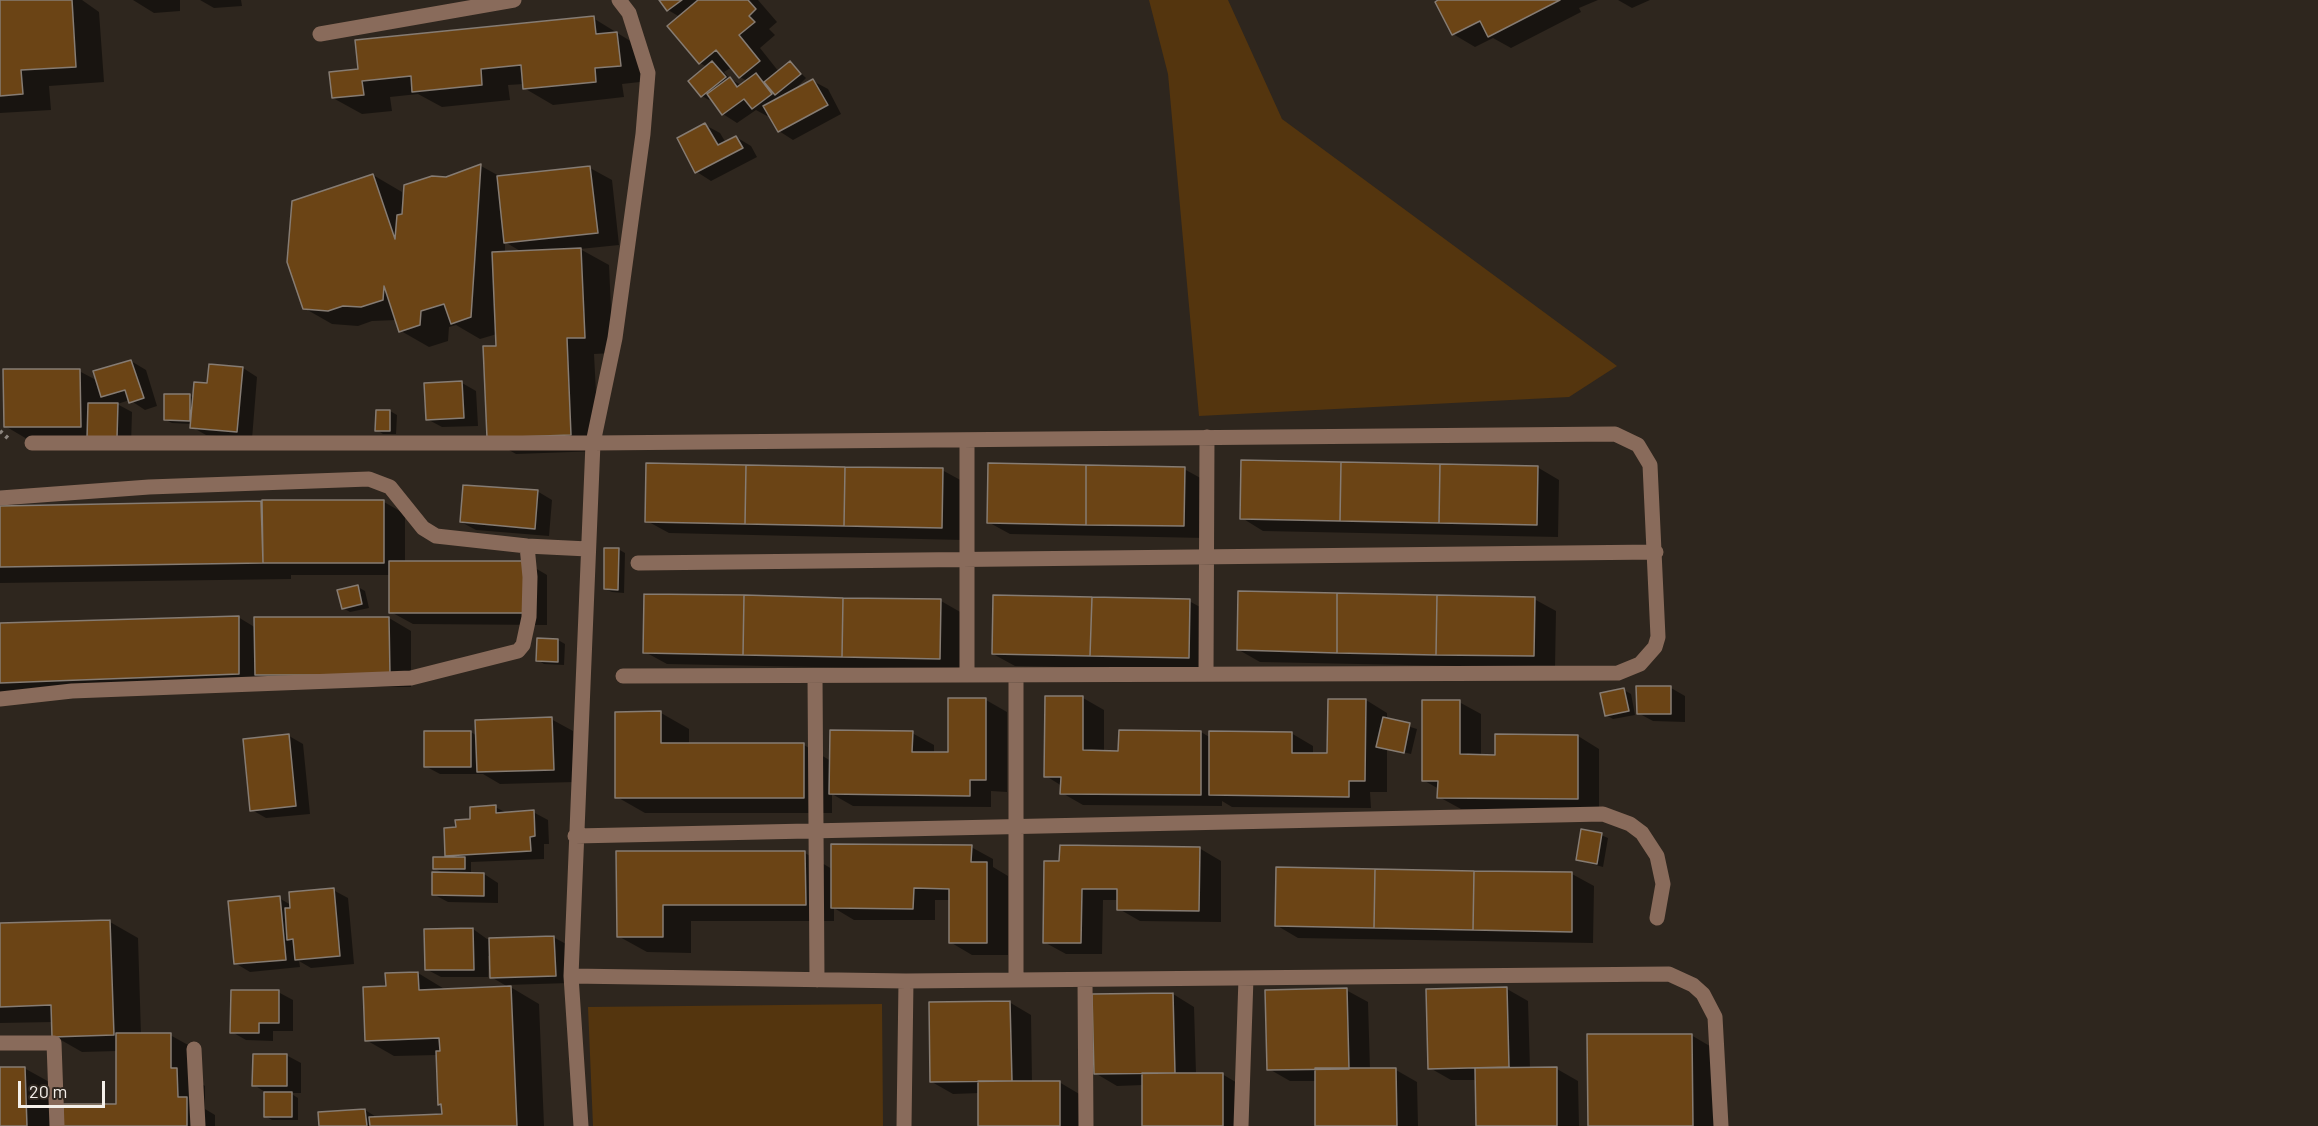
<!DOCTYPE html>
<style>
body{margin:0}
#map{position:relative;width:2318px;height:1126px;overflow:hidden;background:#2e261e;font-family:Barlow,sans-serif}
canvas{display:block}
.scale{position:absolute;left:18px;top:1081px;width:87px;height:27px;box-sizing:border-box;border:3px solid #f4efe9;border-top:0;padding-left:8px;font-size:18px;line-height:21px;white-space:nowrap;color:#f4efe9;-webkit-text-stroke:4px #2e261e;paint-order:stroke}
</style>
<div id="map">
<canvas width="2318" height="1126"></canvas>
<div class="scale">20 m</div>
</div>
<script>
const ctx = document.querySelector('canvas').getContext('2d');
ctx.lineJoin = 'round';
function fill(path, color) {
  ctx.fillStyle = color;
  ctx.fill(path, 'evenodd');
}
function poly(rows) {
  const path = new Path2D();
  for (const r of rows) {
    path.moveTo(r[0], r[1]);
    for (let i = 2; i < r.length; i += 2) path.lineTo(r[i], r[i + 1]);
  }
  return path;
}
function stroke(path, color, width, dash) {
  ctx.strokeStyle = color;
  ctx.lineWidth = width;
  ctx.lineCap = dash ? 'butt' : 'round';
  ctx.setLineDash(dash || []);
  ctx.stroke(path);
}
fill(poly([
 [1149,0,1228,0,1282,119,1617,366,1569,397,1199,416,1168,74],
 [882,1004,883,1126,593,1126,588,1007]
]), '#54350e');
fill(poly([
 [0,0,82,0,99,12,104,82,49,86,51,110,0,113],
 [180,0,180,11,154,13,133,0],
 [200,0,241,0,242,6,214,8],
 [660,0,758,0,777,22,769,29,775,35,760,48,779,72,790,63,806,78,793,91,813,81,828,89,841,114,793,140,779,131,770,114,767,116,756,110,737,123,723,114,711,98,709,100,702,96,707,67,700,63,680,17,668,10],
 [732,67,740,77,747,81,741,85,730,79,724,72],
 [1441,0,1598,0,1579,8,1581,12,1511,48,1493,38,1475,47,1453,34],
 [1618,0,1650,0,1632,8],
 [593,18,645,50,649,81,622,84,624,97,553,105,524,88,524,84,508,85,510,100,442,107,418,94,390,97,392,111,362,114,333,98,360,70],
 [705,125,720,133,726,143,736,137,751,146,757,157,711,181,697,172,679,139],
 [481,166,501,177,590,168,612,180,619,245,580,249,609,265,613,353,594,354,599,451,516,454,488,438,497,334,480,339,456,325,449,327,448,341,429,347,401,331,397,320,372,321,358,326,332,324,304,308,373,175,402,192,404,200,446,179],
 [505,242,510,245,522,252,505,252],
 [131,361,146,370,157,406,145,410,130,400,117,404,132,412,131,445,44,449,5,426,79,371,98,381],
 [243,368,257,377,252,439,206,435,192,427,192,424,172,423,166,420,190,396,194,398,209,385],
 [462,383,476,391,478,426,442,427,427,419],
 [377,411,390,411,397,415,396,434,383,434,377,430],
 [1537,467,1559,480,1558,537,1263,531,1242,518],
 [1184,469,1206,481,1205,538,1010,534,988,522],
 [942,470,964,482,963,540,669,533,647,521],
 [537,491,552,500,549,536,476,530,461,522],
 [261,502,384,502,405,514,405,562,525,562,547,575,547,625,413,624,391,612,391,575,291,575,291,579,0,583,0,508],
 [618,549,625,553,624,593,612,592,605,589],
 [358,587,365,591,369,608,350,612,343,608],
 [1534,599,1556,611,1555,668,1260,662,1239,650],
 [941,601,962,613,962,670,667,664,645,652],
 [1189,601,1211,613,1210,670,1015,666,993,654],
 [238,617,256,628,389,618,411,631,411,687,278,687,0,699,0,625],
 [558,640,565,644,564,665,544,664,538,660],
 [1671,688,1685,696,1685,722,1653,721,1638,713],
 [1624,690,1631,694,1635,715,1613,719,1606,715],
 [1083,698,1104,710,1104,752,1120,752,1201,732,1211,738,1291,733,1313,746,1313,754,1329,754,1366,700,1387,713,1387,720,1417,729,1411,754,1387,748,1387,792,1370,792,1371,808,1232,807,1222,801,1222,806,1083,805,1062,793,1062,786,1046,776],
 [986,700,1007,712,1007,792,991,791,991,807,853,806,832,794,832,813,645,813,617,797,617,713,661,713,689,729,689,745,804,745,831,761,912,733,934,745,934,754,949,754],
 [1459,702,1481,714,1481,756,1497,756,1578,736,1599,749,1599,811,1461,809,1439,797,1439,789,1423,780],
 [551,719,573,731,575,782,500,784,483,774,440,774,425,766,471,732,477,736],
 [289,736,303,744,310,814,266,818,252,810],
 [495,807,507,813,533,812,548,820,549,844,544,844,544,859,471,862,471,874,484,874,498,883,498,903,448,902,433,894,445,874,434,868,454,859,446,855,457,829],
 [1601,835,1608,838,1603,867,1577,860],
 [971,847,993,859,993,867,1008,876,1008,955,972,955,950,942,951,900,935,900,935,920,854,920,834,908,834,921,691,921,691,953,647,952,618,936,618,853,805,853,832,869],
 [1199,848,1221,861,1221,922,1140,921,1119,909,1118,900,1103,900,1102,954,1066,954,1044,942,1061,863],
 [1572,874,1594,886,1593,943,1298,938,1276,925],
 [333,890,348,898,354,964,311,968,299,961,300,967,250,972,235,963,279,898,291,905],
 [110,922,138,938,141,1035,170,1035,199,1051,199,1082,205,1086,205,1109,215,1115,215,1126,64,1126,117,1105,117,1051,82,1052,54,1036,53,1022,0,1023,0,925],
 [473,929,487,939,553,937,568,945,569,983,507,985,539,1004,544,1126,320,1126,365,1110,378,1118,443,1115,443,1106,439,1104,437,1055,394,1056,366,1040,388,987,418,973,446,990,510,988,491,977,491,956,488,956,488,977,441,977,426,969],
 [1507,989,1528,1001,1530,1069,1557,1069,1578,1081,1579,1126,1477,1126,1477,1080,1451,1080,1430,1068],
 [1346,990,1368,1002,1370,1070,1396,1070,1417,1082,1418,1126,1317,1126,1317,1081,1290,1081,1269,1069],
 [278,992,293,1000,293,1031,273,1031,273,1041,246,1040,232,1032],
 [1173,994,1194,1007,1196,1074,1222,1074,1244,1087,1245,1126,1143,1126,1143,1085,1117,1086,1095,1073],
 [1009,1002,1031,1015,1032,1082,1059,1082,1081,1095,1081,1126,980,1126,980,1093,953,1094,932,1082],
 [1691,1035,1720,1052,1720,1126,1589,1126],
 [286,1055,301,1063,301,1093,290,1093,298,1098,298,1120,272,1120,265,1116,265,1092,254,1085],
 [24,1068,53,1084,54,1126,0,1126,0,1069]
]), '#0007');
const building = poly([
 [0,0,72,0,76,67,21,70,23,94,0,96,0,0],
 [659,0,682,0,667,11,659,0],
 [698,0,748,0,756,9,749,16,755,22,739,35,760,61,739,78,716,50,699,64,667,26,698,0],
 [1438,0,1560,0,1488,37,1480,21,1452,35,1435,2,1438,0],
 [594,16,596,34,617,32,621,66,595,68,596,82,523,89,521,65,481,69,482,85,412,92,411,76,362,81,364,95,332,98,329,72,358,69,355,40,594,16],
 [712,61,726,77,701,97,688,81,712,61],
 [790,61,801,74,775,95,764,82,790,61],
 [756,73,772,94,752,109,744,99,722,115,707,94,730,77,737,87,756,73],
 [813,79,828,105,778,132,763,106,813,79],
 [705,123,718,145,736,136,743,148,695,173,677,138,705,123],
 [481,164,471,317,451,324,444,304,421,311,420,325,399,332,384,286,383,300,361,307,343,306,328,311,303,309,287,262,292,201,373,174,395,239,397,215,402,214,404,185,432,176,446,177,481,164],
 [590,166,598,233,504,243,497,176,590,166],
 [581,248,585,338,567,338,571,435,487,438,483,346,496,346,492,252,581,248],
 [131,360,144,398,129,403,125,390,101,397,93,371,131,360],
 [209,364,243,367,237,432,190,428,194,382,207,383,209,364],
 [3,369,80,369,81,427,4,427,3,369],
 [462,381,464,418,426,420,424,383,462,381],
 [164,394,190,394,190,421,164,420,164,394],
 [88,403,118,403,117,438,87,438,88,403],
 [376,410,390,410,390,431,375,431,376,410],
 [1241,460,1341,462,1340,521,1240,519,1241,460],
 [1341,462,1440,464,1439,523,1340,521,1341,462],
 [646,463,746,465,745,524,645,522,646,463],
 [988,463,1086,465,1086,525,987,523,988,463],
 [1440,464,1538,466,1537,525,1439,523,1440,464],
 [746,465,845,467,844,526,745,524,746,465],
 [1086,465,1185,467,1184,526,1086,525,1086,465],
 [845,467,943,468,942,528,844,526,845,467],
 [463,485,538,490,535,529,460,522,463,485],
 [262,500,384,500,384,563,263,563,262,500],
 [261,501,263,563,0,567,0,506,261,501],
 [604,548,619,548,618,590,604,589,604,548],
 [389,561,525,561,526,613,389,613,389,561],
 [358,585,362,604,342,609,337,590,358,585],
 [1238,591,1337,593,1337,653,1237,650,1238,591],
 [1337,593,1437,595,1436,655,1337,653,1337,593],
 [644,594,744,595,743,655,643,653,644,594],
 [744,595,843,598,842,657,743,655,744,595],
 [993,595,1092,597,1090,656,992,654,993,595],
 [1437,595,1535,597,1534,656,1436,655,1437,595],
 [1092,597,1190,599,1189,658,1090,656,1092,597],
 [843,598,941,599,940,659,842,657,843,598],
 [239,616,239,674,0,683,0,623,239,616],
 [254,617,389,617,390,675,255,675,254,617],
 [537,638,558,639,558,662,536,661,537,638],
 [1636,686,1671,686,1671,714,1637,714,1636,686],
 [1624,688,1629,711,1605,716,1600,693,1624,688],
 [1045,696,1083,696,1083,750,1118,751,1119,730,1201,731,1201,795,1060,794,1061,777,1044,777,1045,696],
 [948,698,986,698,986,780,970,780,970,796,829,794,830,730,913,731,912,752,948,752,948,698],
 [1328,699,1366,699,1365,781,1349,781,1349,797,1209,795,1209,731,1292,732,1292,753,1327,753,1328,699],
 [1422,700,1460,700,1460,754,1495,755,1495,734,1578,735,1578,799,1437,798,1438,781,1422,781,1422,700],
 [661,711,661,743,804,743,804,798,615,798,615,712,661,711],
 [552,717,554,770,477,772,475,720,552,717],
 [1383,717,1410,723,1404,753,1376,747,1383,717],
 [424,731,471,731,471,767,424,767,424,731],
 [289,734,296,806,250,811,243,739,289,734],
 [496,805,496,813,534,810,535,836,530,837,531,851,445,856,444,828,456,827,455,820,470,819,470,807,496,805],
 [1581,829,1602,833,1597,864,1576,860,1581,829],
 [831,844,972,845,971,862,987,862,987,943,949,943,949,889,914,888,913,909,831,908,831,844],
 [1060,845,1200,847,1199,911,1117,910,1117,889,1082,889,1081,943,1043,943,1044,861,1059,861,1060,845],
 [616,851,805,851,806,905,663,905,663,937,617,937,616,851],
 [433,857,465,857,465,869,433,869,433,857],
 [1276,867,1375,869,1374,928,1275,926,1276,867],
 [1375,869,1474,871,1473,930,1374,928,1375,869],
 [1474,871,1572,872,1572,932,1473,930,1474,871],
 [432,872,484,873,484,896,432,895,432,872],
 [334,888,340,956,295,960,293,939,287,940,285,908,290,908,289,892,334,888],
 [280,896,286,960,234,964,228,901,280,896],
 [110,920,114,1035,52,1037,51,1005,0,1007,0,923,110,920],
 [473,928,474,970,425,970,424,929,473,928],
 [554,936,556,976,490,978,489,938,554,936],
 [418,972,419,990,511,986,517,1126,370,1126,369,1117,442,1114,441,1104,438,1105,436,1051,440,1051,439,1038,365,1041,363,987,386,986,385,973,418,972],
 [1507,987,1509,1067,1428,1069,1426,989,1507,987],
 [1347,988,1349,1069,1267,1070,1265,990,1347,988],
 [231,990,279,990,279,1023,259,1023,259,1033,230,1033,231,990],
 [1173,993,1175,1073,1094,1074,1092,994,1173,993],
 [1010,1001,1012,1081,930,1082,929,1002,1010,1001],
 [116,1033,171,1033,171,1068,177,1068,178,1097,187,1097,187,1126,63,1126,63,1104,116,1104,116,1033],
 [1587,1034,1692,1034,1693,1126,1588,1126,1587,1034],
 [253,1054,287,1054,287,1086,252,1086,253,1054],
 [0,1067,25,1067,27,1126,0,1126,0,1067],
 [1557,1067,1557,1126,1476,1126,1475,1068,1557,1067],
 [1315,1068,1396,1068,1397,1126,1315,1126,1315,1068],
 [1142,1073,1223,1073,1223,1126,1142,1126,1142,1073],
 [978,1081,1060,1081,1060,1126,978,1126,978,1081],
 [264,1092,292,1092,292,1117,264,1117,264,1092],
 [365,1109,367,1126,319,1126,318,1112,365,1109]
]);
fill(building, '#6b4415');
stroke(building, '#867c73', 1.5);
stroke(poly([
 [0,431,10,440]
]), '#8c857e', 4, [3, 4.5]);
stroke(poly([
 [320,34,514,0],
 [32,443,593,443,1615,434,1638,445,1650,465,1658,637,1655,647,1640,664,1618,673,623,676],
 [0,498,149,487,369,479,390,487,423,528,436,536,527,546,588,549],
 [638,563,1656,552],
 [1206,674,1207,437],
 [967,675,967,440],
 [815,676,817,980],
 [0,699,72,691,411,678,518,651,523,645,529,617,530,577,527,546],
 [575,836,1603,814,1630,824,1642,833,1657,856,1663,884,1657,918],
 [571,976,906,981,1669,974,1693,985,1703,994,1715,1017,1721,1126],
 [1016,980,1016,675],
 [1085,980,1086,1126],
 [0,1043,54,1043,57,1126],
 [194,1049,198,1126],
 [581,1126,571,976,593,443,615,338,643,134,648,73,629,13,619,0],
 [904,1126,906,981],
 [1241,1126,1246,978]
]), '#896b5b', 15);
</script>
